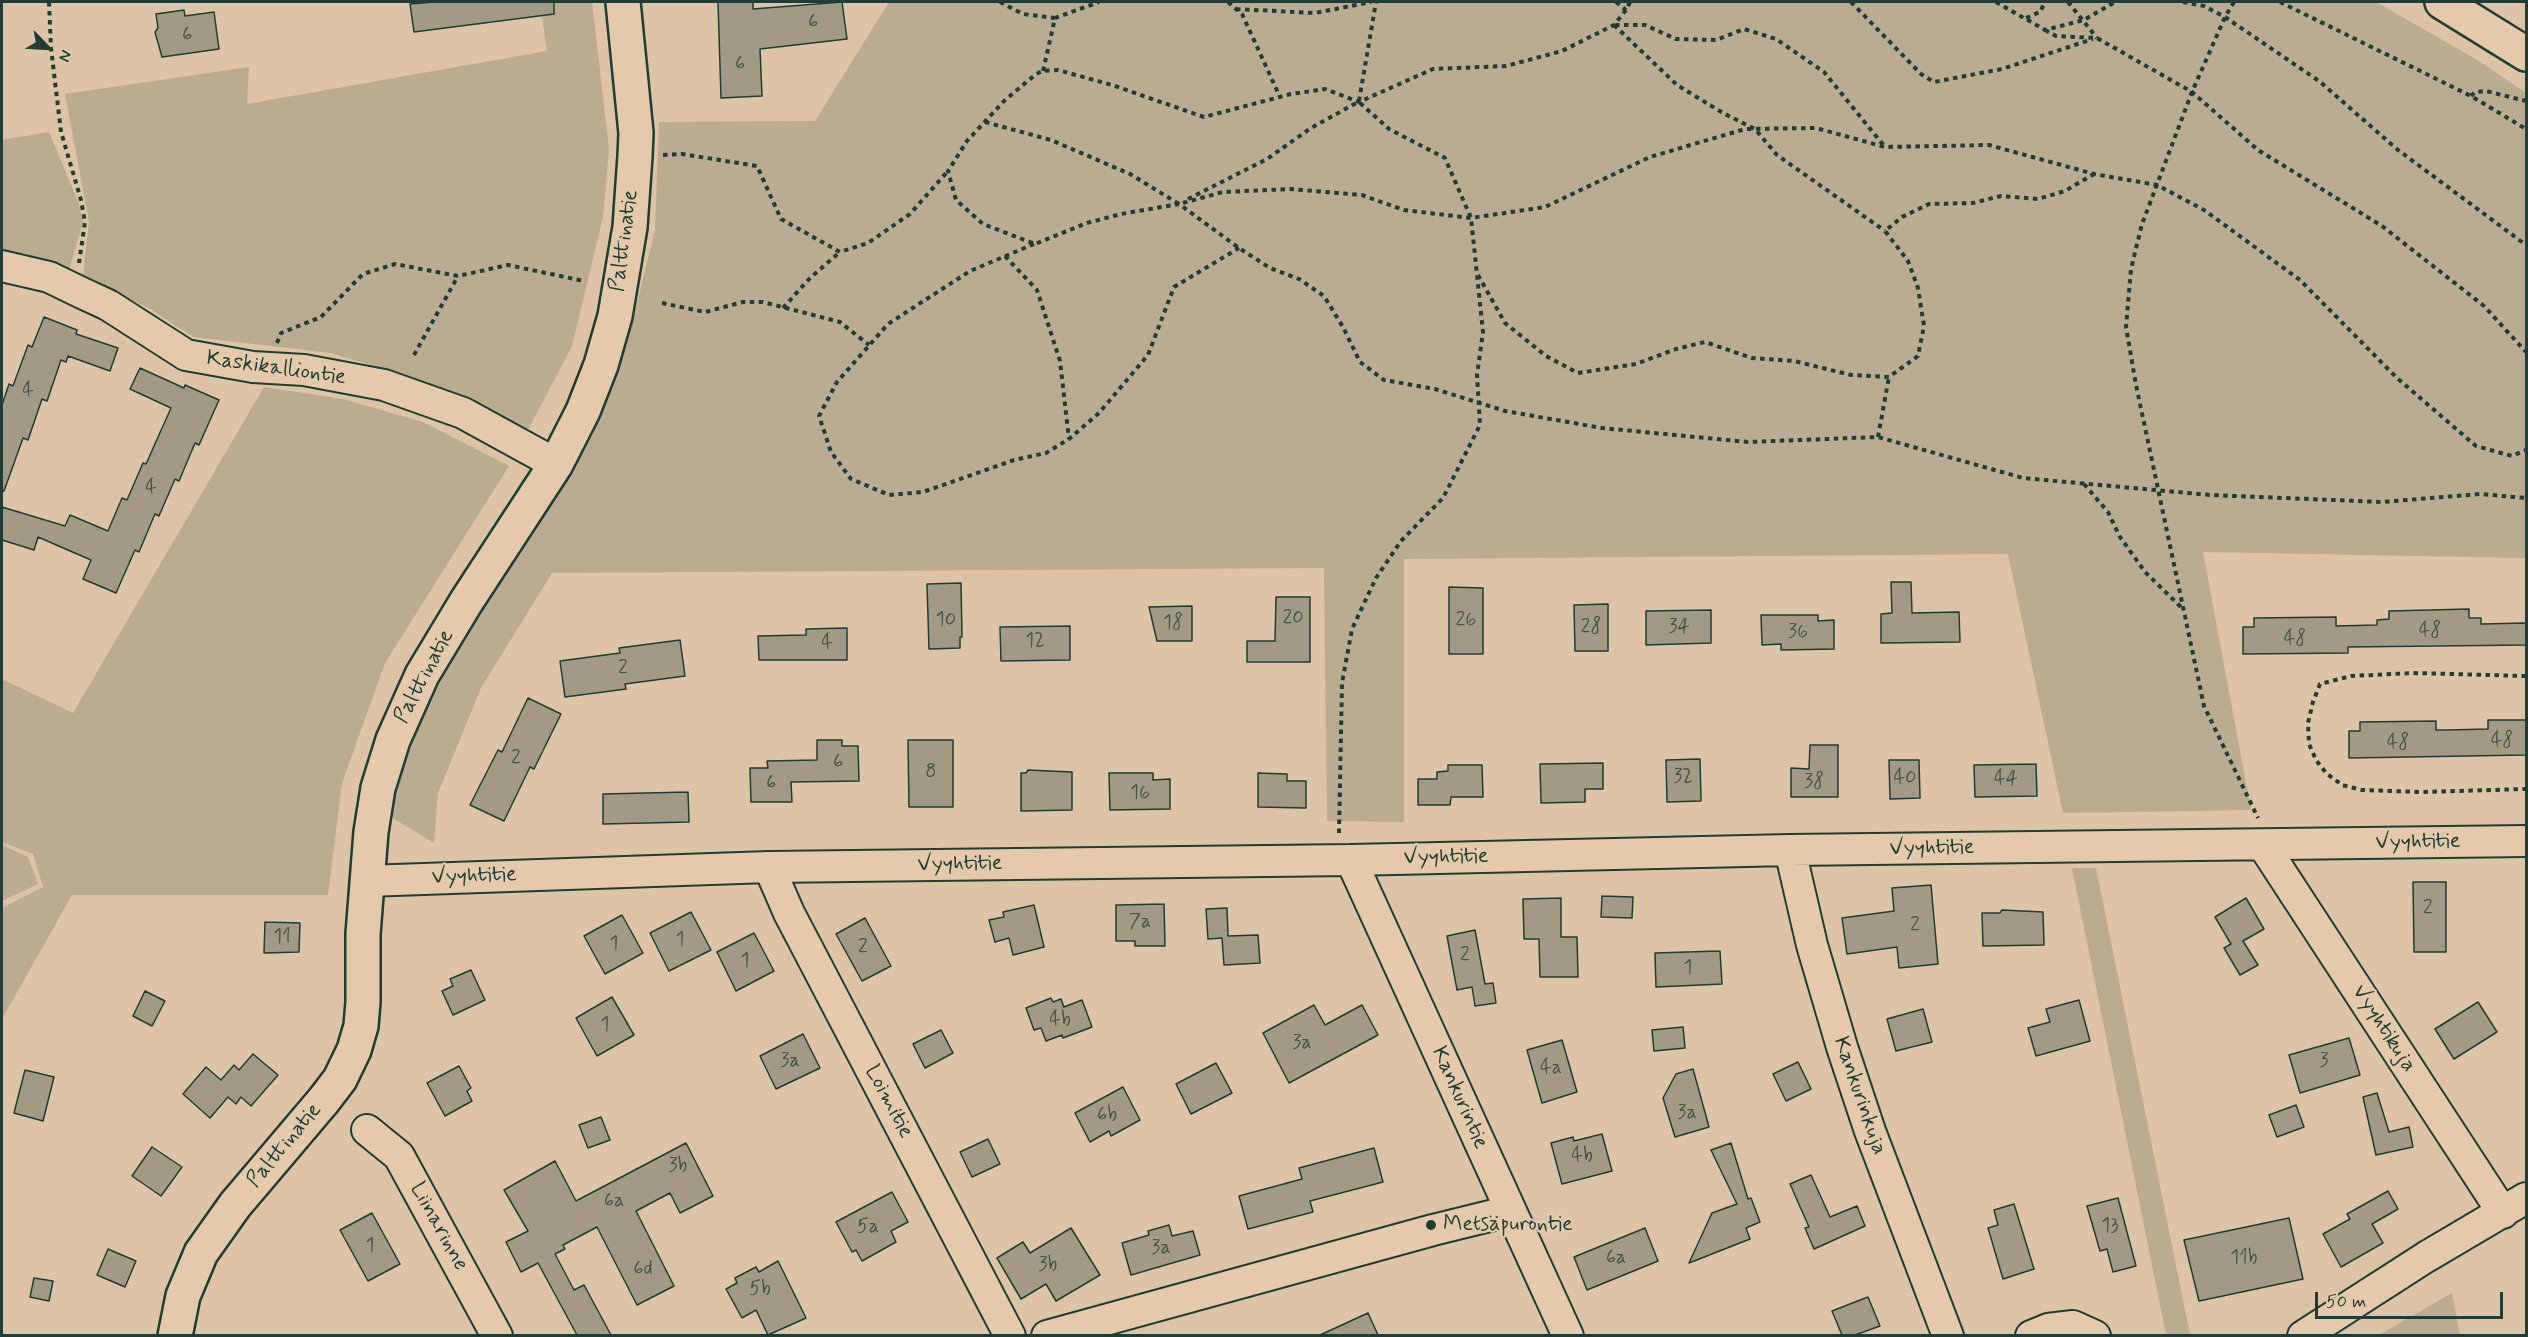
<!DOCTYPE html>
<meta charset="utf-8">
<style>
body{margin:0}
#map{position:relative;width:2528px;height:1337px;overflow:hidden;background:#ddc3a7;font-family:Mynerve,sans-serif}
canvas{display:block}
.frame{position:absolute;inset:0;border:3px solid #1f3d34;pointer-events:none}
.north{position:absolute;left:18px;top:18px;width:60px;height:60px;-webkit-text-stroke:4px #e5c9ac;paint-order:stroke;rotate:115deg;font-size:16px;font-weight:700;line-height:24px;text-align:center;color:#1f3d34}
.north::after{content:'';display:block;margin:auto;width:21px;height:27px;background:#1f3d34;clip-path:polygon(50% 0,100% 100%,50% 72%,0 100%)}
.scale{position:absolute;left:2315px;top:1292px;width:188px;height:27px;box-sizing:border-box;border:3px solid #1f3d34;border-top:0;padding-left:8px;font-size:18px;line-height:21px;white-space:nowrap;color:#1f3d34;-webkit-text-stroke:4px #e5c9ac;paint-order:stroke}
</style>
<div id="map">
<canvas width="2528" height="1337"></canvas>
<div class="frame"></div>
<div class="north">N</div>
<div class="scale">50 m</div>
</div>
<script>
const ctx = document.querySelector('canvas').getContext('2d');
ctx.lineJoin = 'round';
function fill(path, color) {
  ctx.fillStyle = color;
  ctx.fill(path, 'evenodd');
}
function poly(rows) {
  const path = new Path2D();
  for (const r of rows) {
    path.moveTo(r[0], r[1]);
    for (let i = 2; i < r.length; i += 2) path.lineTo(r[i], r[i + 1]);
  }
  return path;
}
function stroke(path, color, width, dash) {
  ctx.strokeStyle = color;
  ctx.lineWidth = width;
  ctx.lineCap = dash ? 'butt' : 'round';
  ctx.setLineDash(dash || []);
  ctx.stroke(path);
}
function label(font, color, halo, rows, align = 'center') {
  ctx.font = font + ' Mynerve,sans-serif';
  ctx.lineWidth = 4.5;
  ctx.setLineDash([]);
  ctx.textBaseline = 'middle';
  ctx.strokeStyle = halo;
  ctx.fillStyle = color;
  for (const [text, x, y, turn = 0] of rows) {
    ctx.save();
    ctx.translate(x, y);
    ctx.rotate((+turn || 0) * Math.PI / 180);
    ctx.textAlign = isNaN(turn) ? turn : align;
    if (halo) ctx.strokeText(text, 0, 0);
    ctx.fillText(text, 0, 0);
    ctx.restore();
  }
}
fill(poly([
 [540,2,592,2,609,149,603,217,572,346,528,430,417,379,331,353,193,337,152,310,83,276,89,222,65,94,249,67,247,104,547,51],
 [889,2,2376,2,2479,61,2526,93,2526,558,2203,552,2251,810,2063,813,2008,554,1404,559,1404,822,1327,821,1324,568,552,573,481,688,438,793,434,843,391,817,403,745,431,680,592,421,634,316,655,230,659,122,815,121],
 [49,132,78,201,83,222,69,270,2,250,2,140],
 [264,387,343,399,423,422,509,466,385,663,342,783,328,895,72,895,2,1019,2,908,43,887,33,854,2,842,2,679,73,713],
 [2,845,28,857,38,884,2,901],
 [2072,868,2096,868,2190,1335,2166,1335],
 [2452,1293,2460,1335,2379,1335]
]), '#baab92');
const building = poly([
 [434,2,554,2,554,14,414,32,410,4,434,2],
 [718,2,753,2,753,9,842,2,847,39,760,49,762,96,721,98,718,2],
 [184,10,185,16,214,12,219,49,162,57,155,32,158,28,156,14,184,10],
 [44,317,77,330,76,334,118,348,110,371,68,356,66,362,61,360,47,401,42,399,28,440,23,438,4,491,2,491,2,405,9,384,13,386,28,345,32,347,44,317],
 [140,368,184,388,185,385,219,400,199,445,195,443,179,481,175,479,159,516,155,514,139,552,135,550,116,593,83,579,91,560,38,537,34,550,2,540,2,507,65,526,70,515,108,531,122,498,127,500,143,463,146,464,171,408,130,389,140,368],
 [1891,582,1911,582,1912,613,1959,612,1960,642,1881,643,1881,614,1892,613,1891,582],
 [961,583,962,637,960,637,960,648,929,649,927,584,961,583],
 [1449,587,1483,588,1483,654,1449,654,1449,587],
 [1276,597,1310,597,1310,662,1247,662,1247,641,1275,641,1276,597],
 [1608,604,1608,651,1575,651,1574,605,1608,604],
 [1192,606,1192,641,1157,641,1149,607,1192,606],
 [2469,609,2469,618,2481,618,2481,624,2526,623,2526,645,2348,647,2348,653,2243,654,2243,627,2254,627,2254,618,2336,617,2336,626,2377,625,2377,620,2389,619,2389,611,2469,609],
 [1711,610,1711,643,1646,645,1646,611,1711,610],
 [1761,615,1818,615,1818,621,1834,620,1834,649,1781,650,1781,644,1762,645,1761,615],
 [1070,626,1070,660,1001,661,1000,627,1070,626],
 [847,628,847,660,759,660,758,636,806,635,806,629,847,628],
 [680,640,685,676,625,684,626,689,565,697,560,661,620,653,619,648,680,640],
 [528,698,561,714,534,769,530,767,504,821,470,805,498,750,502,752,528,698],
 [2488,720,2526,720,2526,755,2349,758,2349,731,2360,731,2360,722,2436,721,2436,730,2447,730,2488,729,2488,720],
 [817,740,842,740,842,746,858,746,859,781,791,782,792,802,751,802,750,768,768,768,767,761,817,760,817,740],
 [908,740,953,740,953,807,909,807,908,740],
 [1810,745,1838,745,1838,797,1791,797,1791,768,1809,769,1810,745],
 [1700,759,1701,801,1667,802,1666,760,1700,759],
 [1889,760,1919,760,1920,798,1890,799,1889,760],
 [1603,763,1603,789,1585,789,1585,802,1541,803,1540,764,1603,763],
 [2036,764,2037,796,1975,797,1974,765,2036,764],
 [1448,765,1482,765,1483,797,1451,797,1450,805,1418,805,1418,779,1437,779,1437,772,1448,771,1448,765],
 [1028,770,1072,772,1072,810,1021,811,1021,773,1026,773,1028,770],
 [1109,773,1153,773,1153,780,1170,779,1170,809,1110,810,1109,773],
 [1258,773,1287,774,1287,781,1306,781,1306,808,1258,807,1258,773],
 [688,792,689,822,603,824,603,794,688,792],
 [2413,882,2446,882,2446,952,2414,952,2413,882],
 [1931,885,1938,964,1899,968,1897,947,1847,954,1842,918,1894,911,1892,888,1931,885],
 [1602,896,1633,897,1632,918,1601,917,1602,896],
 [1561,898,1561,937,1577,937,1578,977,1540,977,1539,939,1524,939,1523,899,1561,898],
 [2246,898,2264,929,2243,941,2258,965,2240,975,2224,948,2231,944,2215,917,2246,898],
 [1164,904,1165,946,1135,946,1135,941,1116,941,1116,905,1164,904],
 [1034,905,1044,947,1013,955,1009,938,995,942,989,920,1004,917,1003,912,1034,905],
 [1227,908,1228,936,1258,935,1260,963,1224,965,1222,938,1208,939,1206,909,1227,908],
 [2002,910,2043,912,2044,945,1983,946,1982,913,2000,913,2002,910],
 [691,912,711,950,669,971,650,933,691,912],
 [622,915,643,953,605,974,584,936,622,915],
 [865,918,891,966,862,981,836,934,865,918],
 [265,922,300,923,299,952,264,953,265,922],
 [1475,930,1485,984,1493,983,1496,1003,1475,1006,1472,987,1457,990,1447,936,1475,930],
 [754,933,774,971,736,991,717,952,754,933],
 [1720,951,1722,984,1656,987,1655,953,1720,951],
 [471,970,485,1000,453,1015,442,991,453,986,450,979,471,970],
 [145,991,165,1001,152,1026,133,1016,145,991],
 [612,997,634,1035,597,1056,576,1018,612,997],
 [1051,998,1053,1002,1061,999,1064,1007,1082,1000,1092,1027,1063,1038,1062,1035,1046,1041,1041,1028,1034,1030,1026,1008,1051,998],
 [2079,1000,2090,1041,2036,1056,2028,1028,2050,1022,2046,1009,2079,1000],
 [2478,1002,2497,1032,2454,1059,2435,1029,2478,1002],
 [1314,1005,1325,1025,1362,1005,1378,1035,1289,1083,1263,1033,1314,1005],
 [1923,1009,1932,1042,1896,1051,1887,1019,1923,1009],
 [1683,1027,1685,1048,1654,1051,1652,1030,1683,1027],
 [941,1030,953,1053,925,1068,913,1044,941,1030],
 [803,1034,820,1068,776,1089,760,1056,803,1034],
 [2349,1038,2360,1075,2300,1093,2289,1055,2349,1038],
 [1562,1040,1577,1092,1542,1103,1527,1050,1562,1040],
 [253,1054,278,1075,251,1106,241,1097,236,1104,228,1097,210,1118,183,1094,206,1067,221,1080,234,1065,239,1070,253,1054],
 [1798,1062,1811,1089,1786,1101,1773,1074,1798,1062],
 [1216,1063,1232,1093,1191,1114,1176,1084,1216,1063],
 [459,1066,471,1088,467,1091,472,1101,445,1116,427,1083,459,1066],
 [1693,1069,1709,1127,1675,1137,1663,1098,1676,1074,1693,1069],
 [25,1070,54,1077,43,1121,14,1113,25,1070],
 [1123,1087,1140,1120,1111,1136,1109,1131,1090,1142,1075,1113,1123,1087],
 [2377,1093,2389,1132,2409,1127,2413,1147,2376,1155,2363,1097,2377,1093],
 [2296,1105,2304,1127,2277,1137,2269,1115,2296,1105],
 [601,1117,610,1140,588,1148,579,1125,601,1117],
 [1602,1134,1612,1171,1562,1184,1551,1143,1573,1137,1574,1141,1602,1134],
 [988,1139,1000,1164,972,1177,960,1152,988,1139],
 [686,1143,713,1196,680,1213,670,1193,636,1211,674,1286,637,1305,597,1227,563,1245,565,1249,555,1254,574,1290,584,1285,611,1335,577,1335,538,1263,521,1272,506,1242,528,1231,504,1190,555,1161,576,1201,686,1143],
 [1731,1143,1748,1199,1751,1198,1760,1222,1746,1228,1750,1239,1689,1263,1712,1213,1737,1204,1711,1150,1731,1143],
 [152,1147,182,1167,161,1196,132,1176,152,1147],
 [1374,1148,1383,1182,1310,1201,1313,1212,1248,1229,1239,1196,1302,1179,1299,1168,1374,1148],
 [1811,1175,1830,1217,1857,1206,1865,1226,1814,1249,1805,1228,1809,1227,1790,1184,1811,1175],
 [2388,1191,2398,1209,2372,1224,2383,1243,2341,1267,2323,1234,2350,1219,2347,1214,2388,1191],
 [892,1192,908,1222,891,1231,896,1242,862,1261,856,1250,852,1252,836,1222,892,1192],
 [2118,1198,2136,1266,2113,1272,2107,1249,2100,1251,2087,1206,2118,1198],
 [2014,1204,2034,1269,2003,1279,1988,1228,1998,1225,1994,1210,2014,1204],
 [372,1213,400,1264,368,1281,340,1230,372,1213],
 [2289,1218,2303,1279,2199,1301,2184,1240,2289,1218],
 [1169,1225,1172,1236,1193,1231,1200,1255,1131,1275,1122,1243,1149,1235,1148,1231,1169,1225],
 [1071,1228,1100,1275,1056,1301,1046,1284,1021,1299,997,1258,1023,1242,1030,1253,1071,1228],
 [1645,1228,1658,1261,1587,1290,1574,1257,1645,1228],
 [108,1249,136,1261,125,1287,97,1275,108,1249],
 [778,1261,806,1318,768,1335,756,1310,742,1318,726,1289,737,1283,735,1278,756,1267,759,1272,778,1261],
 [34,1278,53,1281,49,1301,30,1297,34,1278],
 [1868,1297,1880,1326,1855,1335,1842,1335,1832,1311,1868,1297],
 [1368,1313,1378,1335,1320,1335,1368,1313]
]);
fill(building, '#a29a83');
stroke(building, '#1f3d34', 1.5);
const street = poly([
 [2,266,49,277,82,293,108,305,186,355,253,367,304,370,384,385,463,413,556,464],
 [2263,845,2503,1213],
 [1790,850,1812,945,1842,1047,1870,1131,1948,1336],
 [1351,860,1568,1336],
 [769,867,789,913,1010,1336],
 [366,881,769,867,1351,860,1790,850,2526,841],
 [367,1130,399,1156,497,1336],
 [1047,1336,1433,1230,1510,1211],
 [2031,1336,2048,1329,2073,1326,2095,1336],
 [2303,1336,2426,1257,2526,1198]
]);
const secondary = poly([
 [2442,2,2526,54],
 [175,1336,183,1296,201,1253,235,1205,324,1100,340,1079,354,1050,361,1026,363,1002,363,934,371,832,378,788,393,740,422,675,466,602,556,464,583,411,601,365,615,316,630,227,635,156,636,133,623,2]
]);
stroke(street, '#1f3d34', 34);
stroke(secondary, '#1f3d34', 38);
stroke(poly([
 [49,2,51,48,61,132,81,200,85,222,79,263],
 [1000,2,1023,14,1055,18],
 [1228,2,1242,14,1280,97],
 [1616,2,1626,10],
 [1630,2,1626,10,1614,25,1562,51,1506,66,1433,69,1359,102,1325,89,1291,94,1204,117,1112,85,1058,70,1043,71,1036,74,1004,101,967,141,948,171,956,200,983,224,1035,244,1087,223,1121,214,1179,204,1239,248,1270,268,1299,279,1324,296,1343,327,1360,362,1384,380,1435,389,1505,411,1602,428,1748,442,1878,437,2023,478,2210,495,2382,502,2480,494,2526,498],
 [1851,2,1921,74,1934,82,2002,69,2093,39],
 [1996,2,2045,30,2084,20,2115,2],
 [2068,2,2097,38],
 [2183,2,2204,6,2225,17,2319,81,2398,150,2526,245],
 [2234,2,2225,17,2192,92,2142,224,2131,269,2126,327,2136,385,2204,706,2258,818],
 [2280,2,2471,96,2526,129],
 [1236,9,1315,13,1371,2],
 [2026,18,2040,12,2045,2],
 [1614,25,1677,85,1723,113,1755,129,1777,155,1885,231],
 [1615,25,1645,25,1676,39,1716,40,1744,29,1776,39,1824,72,1885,147],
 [2045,30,2056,36,2097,38,2192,92,2258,150,2382,226,2484,306,2526,352],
 [1043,71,1055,18,1099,2],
 [2471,96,2475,92,2486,91,2526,101],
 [1359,101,1376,2],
 [985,122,1051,140,1130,174,1179,204,1223,192,1290,189,1362,195,1404,210,1471,218,1545,207,1650,157,1745,129,1816,128,1885,147,1989,145,2094,174,2157,185,2204,210,2300,280,2397,378,2476,446,2512,456,2526,450],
 [663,155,682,154,757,166,781,219,840,252,868,243,910,214,948,171],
 [1188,199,1267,159,1311,128,1358,102],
 [1034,244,970,271,888,324,837,382,819,416,831,452,851,479,889,495,923,492,1014,460,1046,453,1069,439,1099,413,1148,355,1174,287,1239,248],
 [1005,256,1037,290,1060,361,1069,439],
 [1478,275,1505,323,1546,356,1578,373,1636,364,1676,349,1705,342,1752,358,1794,361,1851,375,1889,377,1918,356,1924,326,1918,288,1908,261,1885,231,1902,217,1929,204,1973,203,2001,196,2038,199,2065,191,2094,174],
 [662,303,705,312,743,302,763,302,840,322,869,345],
 [783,308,810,278,840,252],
 [277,343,281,333,321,317,363,274,395,264,458,276,508,265,584,281],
 [414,355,458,276],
 [1878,437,1889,377],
 [2084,484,2108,512,2120,537,2145,572,2183,609],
 [2526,676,2413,673,2351,676,2320,684,2313,702,2308,723,2309,744,2316,760,2326,773,2342,785,2362,790,2422,792,2526,789],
 [1339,833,1342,683,1352,629,1376,578,1401,541,1443,498,1480,425,1477,375,1483,332,1471,218,1445,158,1389,129,1359,102]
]), '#1f3d34', 4, [4.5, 4.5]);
stroke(street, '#e5c9ac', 30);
stroke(secondary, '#e5c9ac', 33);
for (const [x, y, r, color] of [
 [1431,1225,6,"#1f3d34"]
]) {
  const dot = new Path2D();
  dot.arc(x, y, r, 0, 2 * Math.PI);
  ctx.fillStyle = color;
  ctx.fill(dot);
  stroke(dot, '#e5c9ac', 2);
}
label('20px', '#405448', null, [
 ["6",813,23],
 ["6",187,36],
 ["6",740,65],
 ["4",28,392],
 ["4",151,489],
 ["20",1293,619],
 ["10",946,621],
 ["26",1466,621],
 ["18",1173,624],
 ["28",1591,628],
 ["34",1679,628],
 ["48",2430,632],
 ["36",1798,633],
 ["48",2295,640],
 ["12",1035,642],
 ["4",827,644],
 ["2",623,669],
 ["48",2502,742],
 ["48",2398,744],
 ["2",516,759],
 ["6",838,763],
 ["8",931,773],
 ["32",1683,778],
 ["40",1905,779],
 ["44",2006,780],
 ["38",1814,783],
 ["6",771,784],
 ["16",1140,794],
 ["2",2428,909],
 ["7a",1140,923],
 ["2",1915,926],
 ["11",282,938],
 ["1",680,941],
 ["1",614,945],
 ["2",863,948],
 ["2",1465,956],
 ["1",745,962],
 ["1",1688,969],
 ["4b",1060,1021],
 ["1",605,1026],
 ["3a",1302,1044],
 ["3a",790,1062],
 ["3",2324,1062],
 ["4a",1551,1069],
 ["3a",1687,1114],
 ["6b",1107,1116],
 ["4b",1582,1157],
 ["3b",678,1167],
 ["6a",614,1202],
 ["13",2110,1227],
 ["5a",868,1228],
 ["1",370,1247],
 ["3a",1161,1249],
 ["6a",1616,1259],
 ["11b",2244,1259],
 ["3b",1048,1266],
 ["6d",643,1270],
 ["5b",760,1290]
]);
label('22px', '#1f3d34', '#e5c9ac', [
 ["Palttinatie",625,241,-82],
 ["Kaskikalliontie",276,369,8],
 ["Palttinatie",425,677,-62],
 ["Vyyhtitie",2418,843,-1],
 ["Vyyhtitie",1932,849,-1],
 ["Vyyhtitie",1446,858,-1],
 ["Vyyhtitie",960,865,-1],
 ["Vyyhtitie",474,877,-2],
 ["Vyyhtikuja",2383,1029,57],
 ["Kankurinkuja",1859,1096,71],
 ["Kankurintie",1459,1098,66],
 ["Loimitie",888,1102,62],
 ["Palttinatie",285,1146,-50],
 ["Liinarinne",438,1227,61]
]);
label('22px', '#1f3d34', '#e5c9ac', [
 ["Metsäpurontie",1443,1225]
], 'left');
</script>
